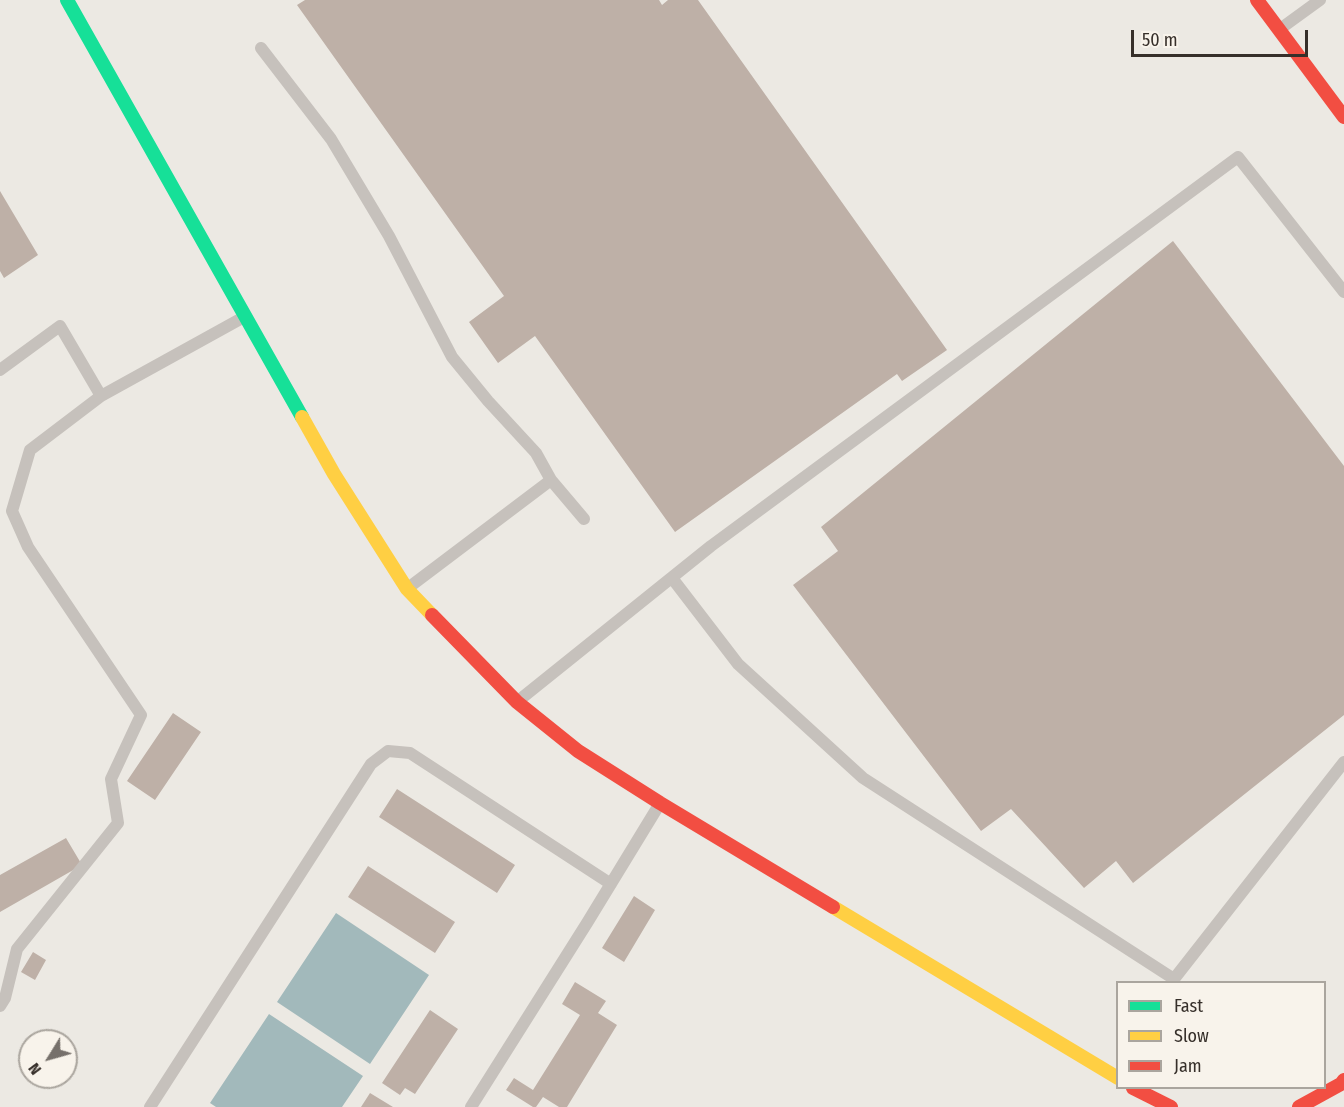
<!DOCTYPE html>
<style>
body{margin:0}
#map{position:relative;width:1344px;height:1107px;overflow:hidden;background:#ece9e3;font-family:"Fira Sans Condensed",sans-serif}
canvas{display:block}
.legend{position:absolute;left:1116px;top:981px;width:210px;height:108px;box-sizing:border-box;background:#f8f3eb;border:2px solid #aaa59e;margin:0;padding:8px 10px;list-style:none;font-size:18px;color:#362f2a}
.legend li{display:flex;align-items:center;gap:12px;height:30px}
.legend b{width:30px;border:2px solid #aaa59e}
.north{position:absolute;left:18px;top:1029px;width:60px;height:60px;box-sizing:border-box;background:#f8f3eb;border:2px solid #aaa59e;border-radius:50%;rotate:233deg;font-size:16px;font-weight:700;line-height:24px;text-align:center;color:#362f2a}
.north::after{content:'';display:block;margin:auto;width:21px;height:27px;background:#76706b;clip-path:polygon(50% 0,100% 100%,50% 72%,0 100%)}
.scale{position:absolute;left:1131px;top:30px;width:177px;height:27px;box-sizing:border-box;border:3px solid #362f2a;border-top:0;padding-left:8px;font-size:18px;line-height:21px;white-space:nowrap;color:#362f2a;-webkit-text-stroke:4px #f8f3eb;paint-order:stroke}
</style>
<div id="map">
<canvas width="1344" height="1107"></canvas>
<ul class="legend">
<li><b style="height:8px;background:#16e098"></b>Fast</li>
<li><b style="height:8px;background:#ffcf43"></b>Slow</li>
<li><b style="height:8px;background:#f24e42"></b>Jam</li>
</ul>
<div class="north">N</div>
<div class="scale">50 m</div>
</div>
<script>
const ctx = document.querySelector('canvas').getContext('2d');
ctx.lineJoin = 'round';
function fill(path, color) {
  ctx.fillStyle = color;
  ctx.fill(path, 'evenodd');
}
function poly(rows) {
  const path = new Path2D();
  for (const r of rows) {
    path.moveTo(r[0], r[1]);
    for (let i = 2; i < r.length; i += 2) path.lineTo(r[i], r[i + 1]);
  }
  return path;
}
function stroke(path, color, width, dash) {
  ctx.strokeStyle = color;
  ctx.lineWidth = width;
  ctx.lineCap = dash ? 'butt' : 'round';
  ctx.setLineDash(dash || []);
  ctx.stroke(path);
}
fill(poly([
 [336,913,429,975,370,1064,277,1002],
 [269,1014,363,1076,342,1107,216,1107,210,1103]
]), '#a2b9bb');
fill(poly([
 [305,0,659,0,662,5,668,0,698,0,947,350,902,381,897,374,675,532,535,336,498,363,469,322,504,296,297,5],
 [0,191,38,255,4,278,0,271],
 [1173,241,1344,466,1344,715,1133,883,1116,861,1084,888,1011,809,981,831,793,585,838,551,821,527],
 [173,713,201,732,155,800,127,781],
 [397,789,515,865,497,893,379,817],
 [66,838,82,865,0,912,0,875],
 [368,866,455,922,435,953,348,897],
 [634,896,655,910,624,962,602,948],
 [33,952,46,960,35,980,21,972],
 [575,982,606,1001,598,1013,617,1025,567,1107,559,1107,543,1097,536,1107,533,1107,506,1090,514,1078,533,1090,580,1015,562,1004],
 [430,1010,458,1029,415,1094,405,1088,400,1095,382,1083],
 [370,1093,393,1107,361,1107]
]), '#beb0a7');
stroke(poly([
 [1280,29,1320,0],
 [261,48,331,139,389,236,452,357,488,401,536,453,551,480,584,519],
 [0,370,60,326,101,396],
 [672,578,738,664,863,778,1174,979,1344,762],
 [408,588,551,480],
 [518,701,711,546,1238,157,1344,292],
 [0,1006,5,998,17,949,118,823,111,779,141,715,28,547,12,511,30,450,101,396,244,317],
 [150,1107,371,764,388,751,410,753,611,884],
 [471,1107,587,923,659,805]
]), '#c6c1bc', 12);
stroke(poly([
 [67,0,302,417]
]), '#16e098', 14);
stroke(poly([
 [302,417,334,474,407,589,432,615],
 [833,907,1118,1078]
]), '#ffcf43', 14);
stroke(poly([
 [1257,0,1344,117],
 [432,615,517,702,578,751,660,803,833,907],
 [1133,1088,1171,1107],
 [1299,1107,1341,1084,1344,1080]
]), '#f24e42', 14);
</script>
